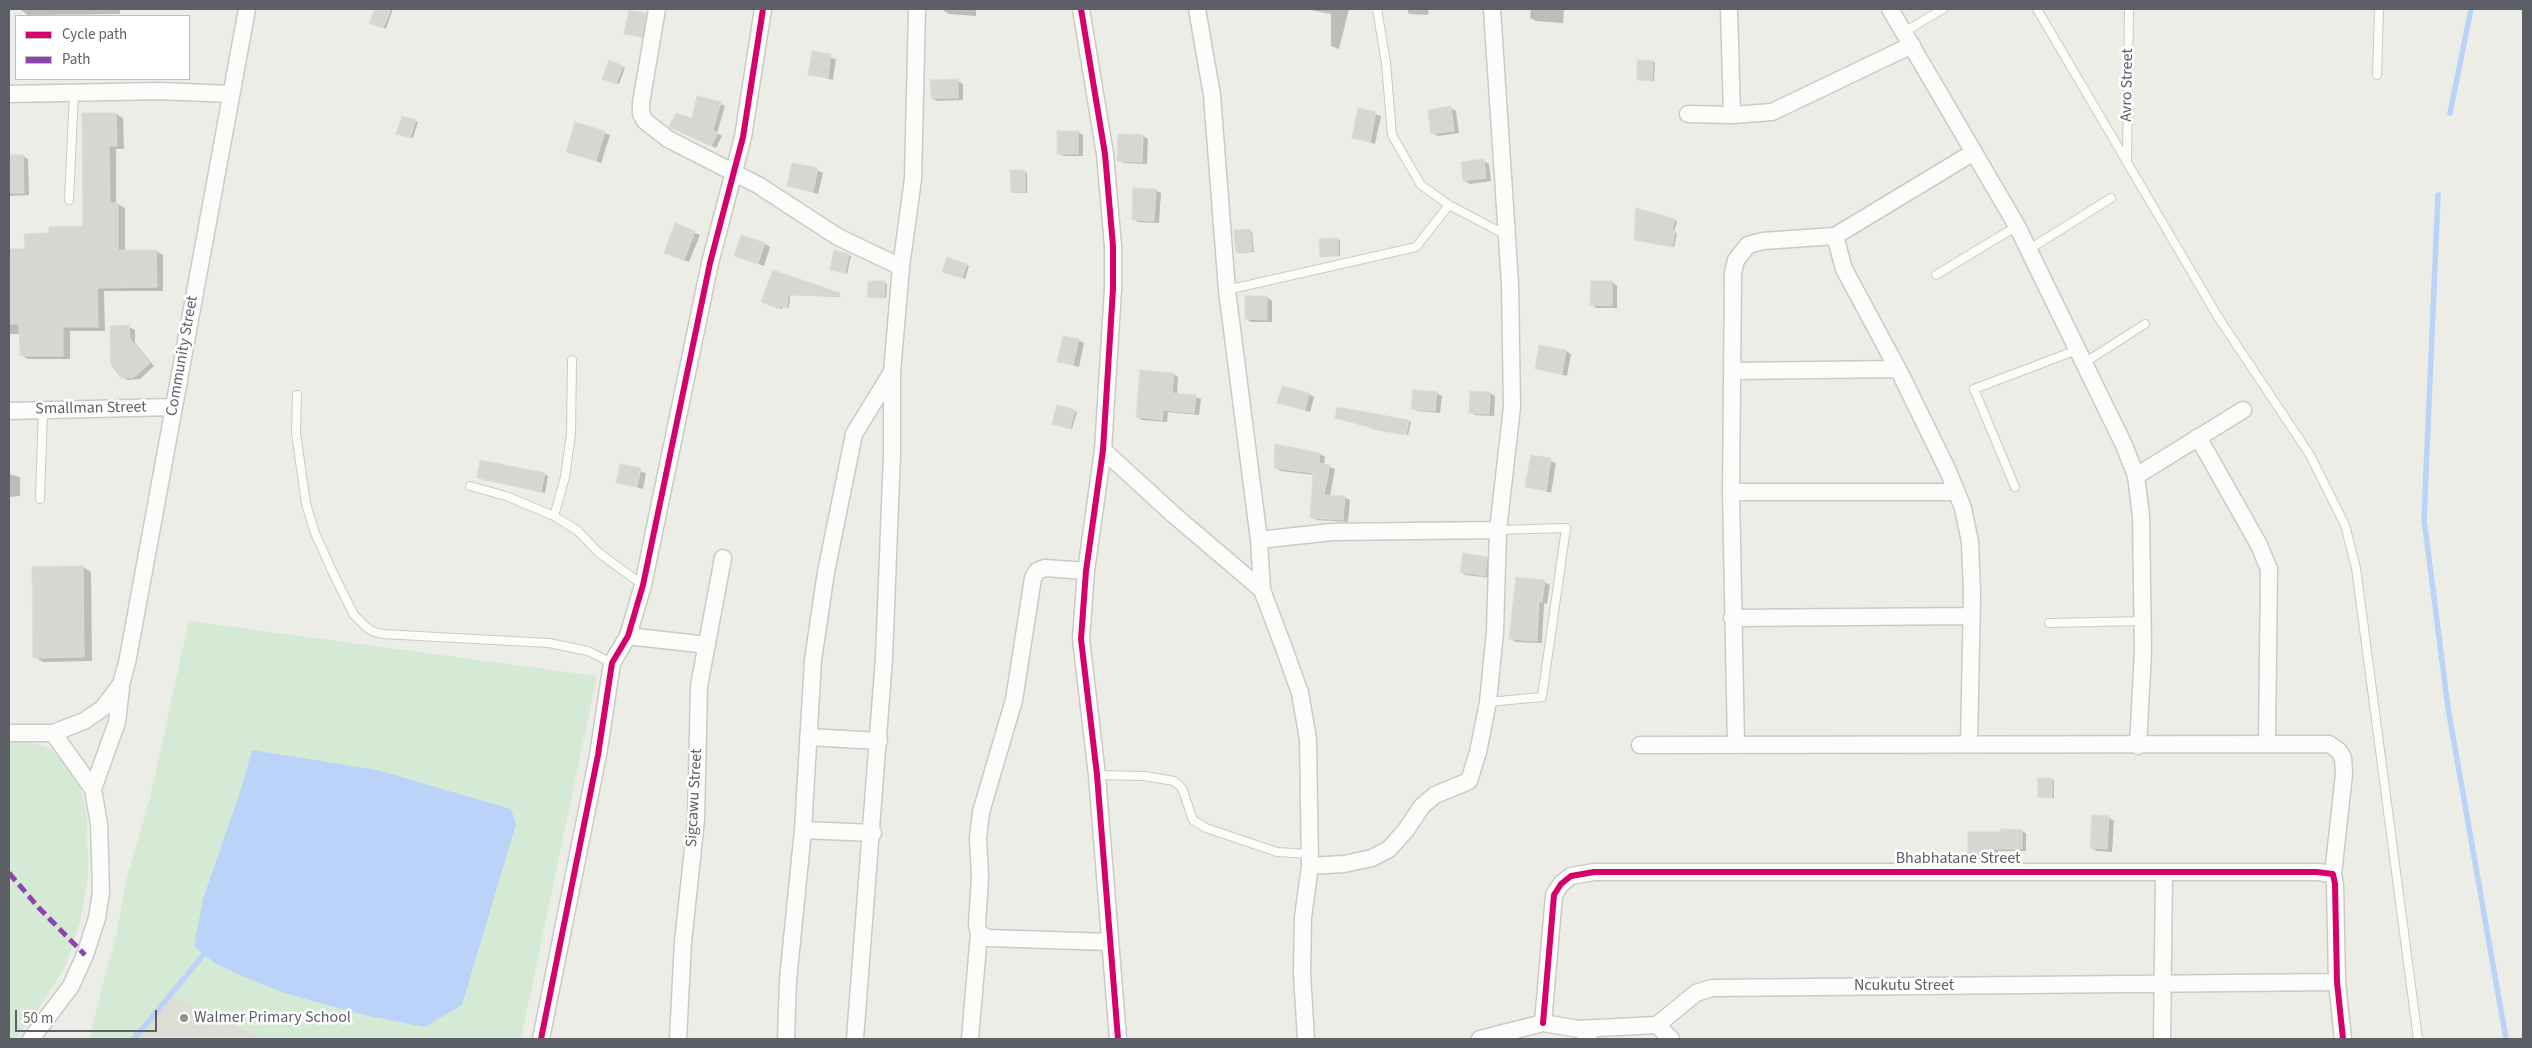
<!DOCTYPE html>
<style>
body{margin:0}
#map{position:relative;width:2532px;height:1048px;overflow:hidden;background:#edede7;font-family:"Source Sans 3",sans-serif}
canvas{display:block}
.frame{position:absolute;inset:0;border:10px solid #5c5f66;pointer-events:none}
.legend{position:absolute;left:15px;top:15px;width:175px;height:65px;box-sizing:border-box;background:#fff;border:1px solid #bebfc2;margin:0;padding:6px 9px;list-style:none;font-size:15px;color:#5c5f66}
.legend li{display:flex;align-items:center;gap:10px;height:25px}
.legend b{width:25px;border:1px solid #bebfc2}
.scale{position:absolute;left:15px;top:1010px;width:142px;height:22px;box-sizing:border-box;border:2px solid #5c5f66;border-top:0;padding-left:6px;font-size:15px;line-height:18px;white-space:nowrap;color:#5c5f66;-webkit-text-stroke:4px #fff;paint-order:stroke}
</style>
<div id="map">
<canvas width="2532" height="1048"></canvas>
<div class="frame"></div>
<ul class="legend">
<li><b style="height:6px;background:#d6006c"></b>Cycle path</li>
<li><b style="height:6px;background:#8e44ad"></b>Path</li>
</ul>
<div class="scale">50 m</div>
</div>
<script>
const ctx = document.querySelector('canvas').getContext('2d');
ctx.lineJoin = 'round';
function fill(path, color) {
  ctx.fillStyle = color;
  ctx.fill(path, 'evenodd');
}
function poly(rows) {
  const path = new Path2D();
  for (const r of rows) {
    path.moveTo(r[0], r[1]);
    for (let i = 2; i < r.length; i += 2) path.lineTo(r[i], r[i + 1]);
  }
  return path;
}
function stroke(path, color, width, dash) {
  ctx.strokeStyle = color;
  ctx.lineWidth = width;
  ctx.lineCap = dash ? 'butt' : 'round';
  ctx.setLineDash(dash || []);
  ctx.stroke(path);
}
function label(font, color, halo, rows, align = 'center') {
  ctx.font = font + ' "Source Sans 3",sans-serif';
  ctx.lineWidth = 5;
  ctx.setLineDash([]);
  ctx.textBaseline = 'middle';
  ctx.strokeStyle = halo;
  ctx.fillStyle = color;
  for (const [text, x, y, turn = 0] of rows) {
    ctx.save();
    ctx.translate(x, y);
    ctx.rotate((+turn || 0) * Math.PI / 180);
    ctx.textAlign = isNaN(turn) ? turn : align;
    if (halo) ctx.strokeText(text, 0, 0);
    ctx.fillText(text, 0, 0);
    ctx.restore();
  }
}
fill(poly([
 [171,996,266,1039,127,1039]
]), '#deddd5');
fill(poly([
 [189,621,597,676,521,1039,266,1039,171,997,127,1039,89,1039,117,930,127,877,149,802],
 [9,741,29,742,58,751,77,773,87,814,88,877,80,923,66,965,37,1012,15,1039,9,1039]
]), '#d4ead5');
fill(poly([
 [252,750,377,770,511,809,516,824,462,1005,425,1027,364,1015,291,995,258,983,216,964,194,946,203,899,241,789]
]), '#bbd3f8');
fill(poly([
 [120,9,120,14,28,15,19,9],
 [376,9,393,9,386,29,371,23],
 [944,9,976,9,976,16,949,14,944,11],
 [1304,9,1349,9,1339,49,1331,46,1331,14],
 [1407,9,1429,9,1428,15,1409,14],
 [1531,9,1564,9,1563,23,1536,21,1530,18],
 [646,14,651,17,647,39,626,33],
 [813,53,836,59,833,80,810,74],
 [1653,61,1655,63,1654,81,1638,79],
 [623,67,625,68,619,84,606,79],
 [958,81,963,84,963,100,937,101,932,98],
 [720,104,725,106,717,133,722,136,716,148,675,129],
 [1451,108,1456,111,1459,133,1438,136,1433,133],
 [1359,109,1381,116,1375,144,1353,137],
 [116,114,123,118,124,149,116,149,116,203,125,208,125,251,156,251,163,255,163,291,104,291,105,331,70,331,70,359,28,359,21,355,21,334,9,334,9,251,26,250,50,235,85,227],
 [415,121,418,122,413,138,400,134],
 [576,123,610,135,601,163,568,151],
 [1078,132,1083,135,1083,156,1063,156,1058,153],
 [1143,136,1148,139,1147,164,1124,163,1119,160],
 [9,156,23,156,28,159,29,195,9,196],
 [1483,161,1489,164,1491,181,1470,184,1465,181],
 [817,170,823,173,818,194,788,185],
 [1025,172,1027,173,1027,193,1014,193,1012,191],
 [1155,190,1161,193,1159,223,1138,222,1133,219],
 [1674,220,1677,221,1674,232,1677,233,1674,247,1637,240],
 [676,225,700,235,689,262,670,255],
 [1250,231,1252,232,1254,252,1239,253,1237,251],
 [1337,239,1340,240,1340,256,1321,256],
 [765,244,770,247,764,266,735,256],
 [835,252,851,256,847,274,833,270],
 [947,258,969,266,965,279,945,272],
 [774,271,839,294,841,297,790,295,789,308,783,307,782,309,765,302],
 [1612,282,1617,286,1617,308,1597,308,1592,305],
 [885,283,887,284,886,298,868,296],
 [1267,297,1272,301,1272,322,1251,322,1246,319],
 [112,327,129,327,135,330,135,343,154,366,140,379,128,380,122,377],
 [1078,340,1084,343,1079,367,1059,361],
 [1566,351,1571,354,1567,376,1536,368],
 [1173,374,1178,377,1177,395,1196,397,1201,399,1199,415,1168,412,1167,422,1142,420,1137,417],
 [1436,393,1442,396,1440,413,1418,411,1412,408],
 [1490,393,1495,396,1494,416,1475,415,1470,412],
 [1309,394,1314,397,1310,412,1279,402],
 [1058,406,1077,412,1072,429,1055,424],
 [1409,421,1411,422,1408,435,1373,429],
 [1277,446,1320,454,1325,457,1324,465,1335,469,1330,496,1344,497,1350,500,1348,522,1317,520,1311,517,1314,475,1281,471,1275,468],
 [1532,456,1556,463,1551,493,1527,486],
 [621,466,646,473,643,489,618,482],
 [9,474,20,477,20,496,9,497],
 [544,474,548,476,545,493,478,478],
 [1487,558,1492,561,1491,578,1466,575,1461,572],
 [83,567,91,572,92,661,43,662,35,657],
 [1544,582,1550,585,1547,604,1544,603,1542,643,1516,642,1511,639],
 [2052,779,2054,780,2054,798,2039,797],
 [2109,818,2114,821,2112,852,2097,851,2091,848],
 [2021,831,2026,833,2026,851,1998,851,1998,859,1973,859,1969,857,1969,833]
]), '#0003');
stroke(poly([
 [2450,113,2471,9],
 [2438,195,2424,519,2448,708,2506,1039],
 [134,1039,204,954]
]), '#bbd3f8', 5.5);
const building = poly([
 [375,9,391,9,383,28,369,23,375,9],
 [629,10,646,13,642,37,624,34,629,10],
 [812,51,831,54,828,78,808,75,812,51],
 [609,60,623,66,616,84,602,79,609,60],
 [1637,60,1653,60,1652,81,1637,80,1637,60],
 [958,79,958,98,931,98,930,80,958,79],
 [697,96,721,102,713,130,718,133,711,146,669,127,676,113,692,118,697,96],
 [1451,106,1454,131,1431,134,1428,110,1451,106],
 [1358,108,1376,112,1370,142,1352,138,1358,108],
 [82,113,116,113,117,146,109,146,110,203,118,203,118,250,156,250,157,287,97,288,98,327,63,327,63,356,20,356,19,324,9,324,9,249,25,249,24,234,49,233,49,227,83,226,82,113],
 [402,116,416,120,410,138,396,134,402,116],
 [575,122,605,131,596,161,566,152,575,122],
 [1057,131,1078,131,1078,154,1057,154,1057,131],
 [1118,134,1143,135,1142,162,1117,161,1118,134],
 [9,155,23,155,24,193,9,193,9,155],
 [1484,159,1486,178,1463,181,1461,162,1484,159],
 [792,163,818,168,813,192,787,186,792,163],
 [1010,170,1025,170,1025,192,1011,192,1010,170],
 [1133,188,1156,189,1154,221,1132,220,1133,188],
 [1636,208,1675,219,1672,230,1675,231,1672,247,1634,240,1636,208],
 [675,223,695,231,684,260,664,253,675,223],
 [1250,229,1252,251,1236,252,1234,230,1250,229],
 [741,235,765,243,758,264,734,256,741,235],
 [1338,238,1338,256,1320,257,1319,239,1338,238],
 [834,250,849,254,845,273,830,270,834,250],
 [947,257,967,264,962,278,942,272,947,257],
 [773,270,840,293,839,296,788,295,787,308,780,306,779,309,761,302,773,270],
 [868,281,885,281,884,298,867,297,868,281],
 [1591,281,1612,281,1612,306,1590,305,1591,281],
 [1245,296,1267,296,1267,320,1245,319,1245,296],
 [129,325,130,339,150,363,134,377,121,378,111,365,110,326,129,325],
 [1063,336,1079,339,1073,365,1057,362,1063,336],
 [1539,345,1566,350,1562,374,1535,369,1539,345],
 [1140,370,1174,373,1172,393,1196,395,1194,413,1163,410,1162,420,1136,417,1140,370],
 [1282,386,1309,393,1305,410,1277,403,1282,386],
 [1413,390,1437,392,1435,411,1411,409,1413,390],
 [1470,391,1490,392,1489,414,1469,413,1470,391],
 [1057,405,1075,410,1070,429,1052,424,1057,405],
 [1337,407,1409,420,1406,435,1372,429,1372,428,1335,418,1337,407],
 [1275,444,1320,453,1319,463,1330,465,1324,495,1345,496,1343,520,1310,518,1313,473,1274,468,1275,444],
 [1531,455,1551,458,1546,491,1525,487,1531,455],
 [480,460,545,473,541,492,477,478,480,460],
 [620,464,641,468,637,487,616,483,620,464],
 [1463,553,1487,557,1485,576,1460,572,1463,553],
 [83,566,84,657,33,658,32,567,83,566],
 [1516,577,1545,580,1542,602,1539,601,1537,641,1509,639,1516,577],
 [2038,778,2052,778,2052,797,2038,797,2038,778],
 [2092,815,2109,816,2107,849,2090,848,2092,815],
 [2001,829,2022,830,2022,849,1994,849,1994,857,1968,857,1968,832,2001,832,2001,829]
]);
fill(building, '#d6d6d2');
stroke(building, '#dcdcd6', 1);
const service = poly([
 [1377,9,1386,63,1392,135,1421,185,1449,205],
 [2037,9,2218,317,2310,455,2345,525,2356,568,2418,1039],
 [1904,32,1943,9],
 [2377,75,2379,9],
 [2127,160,2129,9],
 [69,200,74,93],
 [2028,250,2111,198],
 [1936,275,2017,226],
 [1227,290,1416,247,1449,205,1506,235],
 [2084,363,2145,324],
 [297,395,296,433,306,504,315,533,333,573,354,615,365,626,372,631,382,634,549,643,588,651,612,663],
 [470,486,506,496,554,516,578,531,599,553,643,585],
 [2015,487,1974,389,2077,350],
 [40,499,43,410],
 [554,516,565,477,571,434,572,360],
 [2049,623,2143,621],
 [1488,702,1542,697,1566,528,1498,530],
 [1097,775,1144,776,1174,781,1182,788,1193,820,1206,828,1277,852,1310,854]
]);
const minor = poly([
 [657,9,641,103,641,114,645,121,668,139,758,185,838,237,901,267],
 [1081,9,1105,154,1113,246,1113,289,1103,450,1086,571,1081,639,1097,775,1118,1039],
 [1197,9,1212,95,1227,290,1259,540,1262,590],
 [1729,9,1732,115],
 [1890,9,2017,226,2124,445,2136,476,2141,516,2143,651,2138,746],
 [9,94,160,91,230,94],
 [1688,114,1732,115,1772,112,1912,45],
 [1835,236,1844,269,1901,375,1948,471,1963,508,1970,542,1972,594,1969,744],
 [1732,371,1898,369],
 [9,411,173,407],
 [2198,437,2259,545,2269,569,2267,743],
 [1103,450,1174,515,1262,590,1284,648,1300,693,1308,739,1310,866,1303,917,1302,974,1306,1039],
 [2136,476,2243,410],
 [1731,492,1956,492],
 [1259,540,1332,532,1498,530],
 [1086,571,1045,568,1037,571,1033,578,1014,700,981,812,978,838,980,877,977,925,979,933,988,938,1110,942],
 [1732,618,1972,616],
 [628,636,707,645],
 [9,733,53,733,84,721,103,708,121,684,127,663,247,9],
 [808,737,879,741],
 [1640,745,2329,744,2339,751,2343,758,2344,774,2333,874],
 [1736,745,1731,492,1733,273,1736,260,1748,245,1763,241,1835,236,1974,152],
 [93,789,117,722,121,688],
 [803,830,873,833],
 [1310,866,1344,864,1372,858,1389,849,1406,830,1422,806,1435,795,1469,781,1478,752,1488,702,1495,632,1498,530,1512,407,1510,283,1492,9],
 [1543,1023,1554,895,1561,884,1571,876,1594,872,2317,872,2333,874,2335,884,2337,982,2343,1039],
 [1657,1025,1671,1039],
 [1579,1029,1657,1025,1696,993,1712,988,2337,982],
 [31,1039,71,986,85,955,97,918,101,892,99,824,93,789,53,733],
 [541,1039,598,755,612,663,628,636,643,585,710,263,743,137,763,9],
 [678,1039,683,942,696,820,699,686,723,558],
 [786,1039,788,980,803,830,813,660,826,572,854,434,892,372],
 [855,1039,884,658,892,454,892,372,901,267,913,179,917,9],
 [970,1039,979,933],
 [1480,1039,1543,1023,1579,1029,1589,1035],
 [2162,1039,2164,873]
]);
stroke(service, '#cacbc9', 10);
stroke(minor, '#cacbc9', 19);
stroke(service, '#fcfcfb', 8);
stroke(minor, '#fcfcfb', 16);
stroke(poly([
 [9,873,39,908,85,955]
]), '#8e44ad', 5, [10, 5]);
stroke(poly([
 [1081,9,1105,154,1113,246,1113,289,1103,450,1086,571,1081,639,1097,775,1118,1039],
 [1543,1023,1554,895,1561,884,1571,876,1594,872,2317,872,2333,874,2335,884,2337,982,2343,1039],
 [541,1039,598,755,612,663,628,636,643,585,710,263,743,137,763,9]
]), '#d6006c', 6);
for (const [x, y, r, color] of [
 [184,1018,5,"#8f9193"]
]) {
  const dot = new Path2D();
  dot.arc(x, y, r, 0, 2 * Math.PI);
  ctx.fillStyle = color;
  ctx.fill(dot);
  stroke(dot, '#fff', 2);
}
label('16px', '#5c5f66', '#fff', [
 ["Avro Street",2128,85,-89],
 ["Community Street",183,356,-80],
 ["Smallman Street",91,409,-1],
 ["Sigcawu Street",695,798,-87],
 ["Bhabhatane Street",1958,859],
 ["Ncukutu Street",1904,986]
]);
label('16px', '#5c5f66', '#fff', [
 ["Walmer Primary School",194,1018]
], 'left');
</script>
